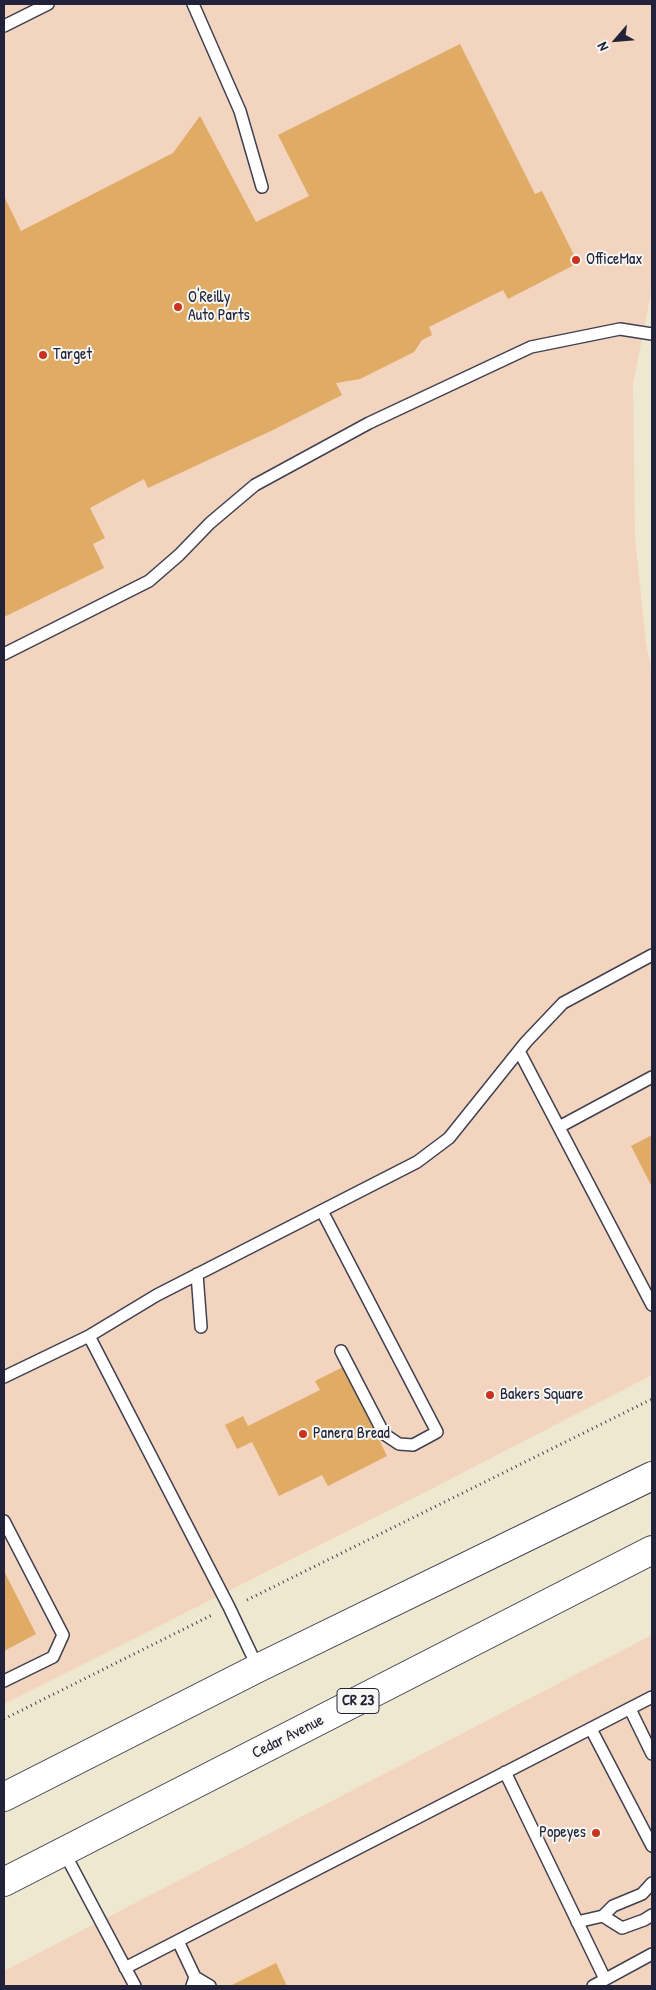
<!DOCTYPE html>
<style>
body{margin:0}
#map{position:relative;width:656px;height:1990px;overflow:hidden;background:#ede8cf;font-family:"Patrick Hand",sans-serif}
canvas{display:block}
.frame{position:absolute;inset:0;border:5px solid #22223b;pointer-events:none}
.north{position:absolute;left:591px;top:15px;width:50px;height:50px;-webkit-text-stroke:4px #f6f6f2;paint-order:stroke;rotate:243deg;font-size:14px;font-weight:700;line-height:20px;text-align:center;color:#22223b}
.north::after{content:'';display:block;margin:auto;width:18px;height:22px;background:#22223b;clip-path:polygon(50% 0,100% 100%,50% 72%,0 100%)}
</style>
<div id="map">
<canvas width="656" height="1990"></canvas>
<div class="frame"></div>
<div class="north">N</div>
</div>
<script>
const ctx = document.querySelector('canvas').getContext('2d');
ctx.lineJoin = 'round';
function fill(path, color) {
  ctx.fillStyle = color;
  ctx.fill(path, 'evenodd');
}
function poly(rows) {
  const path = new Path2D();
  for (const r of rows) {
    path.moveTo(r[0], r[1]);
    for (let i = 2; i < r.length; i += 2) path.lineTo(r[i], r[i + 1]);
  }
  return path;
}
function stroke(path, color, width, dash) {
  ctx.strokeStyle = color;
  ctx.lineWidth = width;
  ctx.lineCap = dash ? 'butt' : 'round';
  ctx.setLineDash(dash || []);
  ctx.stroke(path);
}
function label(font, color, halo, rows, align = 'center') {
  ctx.font = font + ' "Patrick Hand",sans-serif';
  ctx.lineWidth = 4;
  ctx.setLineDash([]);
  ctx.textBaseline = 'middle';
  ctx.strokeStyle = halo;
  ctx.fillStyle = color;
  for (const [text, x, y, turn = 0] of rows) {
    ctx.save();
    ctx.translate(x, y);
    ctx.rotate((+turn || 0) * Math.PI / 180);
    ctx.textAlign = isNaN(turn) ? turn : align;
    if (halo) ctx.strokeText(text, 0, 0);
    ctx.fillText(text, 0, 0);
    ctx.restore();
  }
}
fill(poly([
 [4,4,652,4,652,288,633,384,635,538,646,644,652,672,652,1375,437,1486,4,1704],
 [652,1635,652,1986,4,1986,4,1971]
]), '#f3d4bf');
fill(poly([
 [460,44,535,194,542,191,578,263,508,299,503,290,429,327,432,335,422,340,414,352,360,379,336,383,342,395,273,430,148,488,144,479,90,508,105,538,93,544,104,568,4,617,4,196,21,231,173,153,200,116,256,222,309,196,278,135],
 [652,1135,652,1187,631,1146],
 [343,1367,387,1456,328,1486,322,1475,279,1496,252,1442,237,1449,225,1425,243,1416,248,1426,320,1390,315,1381],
 [4,1571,36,1634,4,1651],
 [276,1963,287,1986,230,1986]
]), '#e0ab64');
const lane = poly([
 [193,4,240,111,262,187],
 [4,26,48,4],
 [4,654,149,581,179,555,210,523,255,485,369,423,531,347,620,329,652,334],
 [519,1051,652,1305],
 [559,1127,652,1077],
 [322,1211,437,1432,413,1445,399,1444,384,1434,341,1351],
 [197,1274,201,1327],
 [89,1336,229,1607,258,1668],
 [4,1377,89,1336,157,1295,417,1162,449,1138,526,1042,563,1003,652,955],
 [4,1521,63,1635,53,1657,4,1681],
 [630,1709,652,1754],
 [591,1729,652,1846],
 [505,1772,605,1979],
 [64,1852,135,1986],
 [603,1916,613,1906,642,1894,652,1883],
 [577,1922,603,1916,622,1928,644,1920,652,1915],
 [178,1941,195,1977,192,1986],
 [125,1968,652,1697],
 [195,1977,210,1986],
 [593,1986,652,1954]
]);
const primary = poly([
 [4,1797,258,1668,652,1476],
 [4,1882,652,1550]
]);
stroke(lane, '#404051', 14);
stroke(primary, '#404051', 30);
stroke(poly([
 [247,1600,652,1399],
 [4,1719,212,1615]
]), '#404051', 3, [1, 4]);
stroke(lane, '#fff', 11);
stroke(primary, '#fff', 28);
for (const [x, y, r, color] of [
 [576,260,5,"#c8321e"],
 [178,307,5,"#c8321e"],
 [43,355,5,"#c8321e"],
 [490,1395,5,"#c8321e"],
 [303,1434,5,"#c8321e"],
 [596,1833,5,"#c8321e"]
]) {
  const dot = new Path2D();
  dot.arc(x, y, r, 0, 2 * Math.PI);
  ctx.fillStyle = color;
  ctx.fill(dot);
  stroke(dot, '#f6f6f2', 2);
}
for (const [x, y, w] of [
 [358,1701,42]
]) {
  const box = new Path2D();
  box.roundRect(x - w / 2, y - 12.5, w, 25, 4);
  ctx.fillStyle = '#f6f6f2';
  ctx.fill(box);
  stroke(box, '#22223b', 1);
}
label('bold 15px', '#22223b', null, [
 ["CR 23",358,1701]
]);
label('16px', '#22223b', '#f6f6f2', [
 ["OfficeMax",586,260],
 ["O'Reilly",188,298],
 ["Auto Parts",188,316],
 ["Target",53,355],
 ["Bakers Square",500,1395],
 ["Panera Bread",313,1434],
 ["Popeyes",586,1833,"right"]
], 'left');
label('16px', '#22223b', '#f6f6f2', [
 ["Cedar Avenue",288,1737,-27]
]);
</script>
